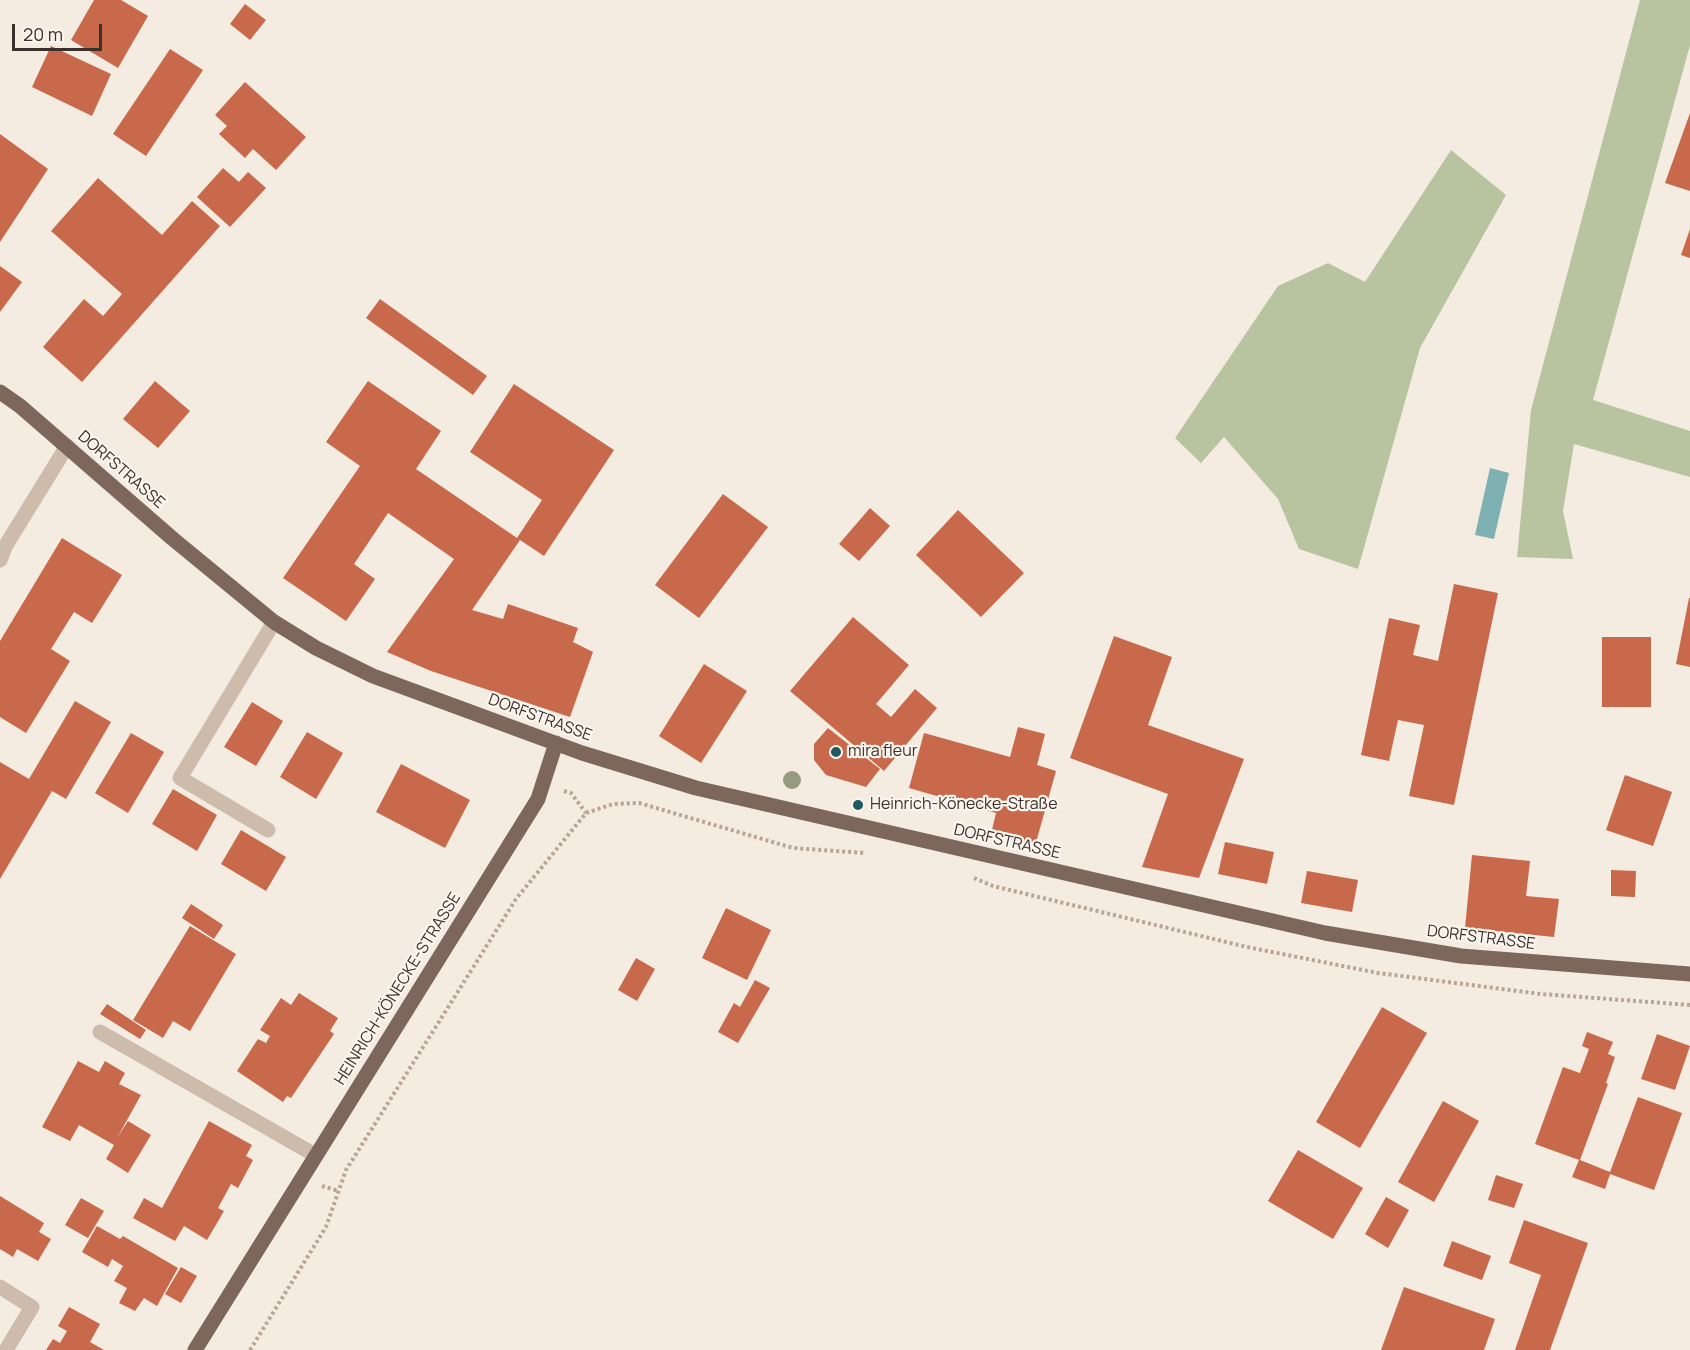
<!DOCTYPE html>
<meta charset="utf-8">
<style>
body{margin:0}
#map{position:relative;width:1690px;height:1350px;overflow:hidden;background:#f4ebe1;font-family:Manrope,sans-serif}
canvas{display:block}
.scale{position:absolute;left:12px;top:24px;width:90px;height:27px;box-sizing:border-box;border:3px solid #3b302b;border-top:0;padding-left:8px;font-size:18px;line-height:21px;white-space:nowrap;color:#3b302b;-webkit-text-stroke:4px #fbf5ee;paint-order:stroke}
</style>
<div id="map">
<canvas width="1690" height="1350"></canvas>
<div class="scale">20 m</div>
</div>
<script>
const ctx = document.querySelector('canvas').getContext('2d');
ctx.lineJoin = 'round';
function fill(path, color) {
  ctx.fillStyle = color;
  ctx.fill(path, 'evenodd');
}
function poly(rows) {
  const path = new Path2D();
  for (const r of rows) {
    path.moveTo(r[0], r[1]);
    for (let i = 2; i < r.length; i += 2) path.lineTo(r[i], r[i + 1]);
  }
  return path;
}
function stroke(path, color, width, dash) {
  ctx.strokeStyle = color;
  ctx.lineWidth = width;
  ctx.lineCap = dash ? 'butt' : 'round';
  ctx.setLineDash(dash || []);
  ctx.stroke(path);
}
function label(font, color, halo, rows, align = 'center') {
  ctx.font = font + ' Manrope,sans-serif';
  ctx.lineWidth = 4.5;
  ctx.setLineDash([]);
  ctx.textBaseline = 'middle';
  ctx.strokeStyle = halo;
  ctx.fillStyle = color;
  for (const [text, x, y, turn = 0] of rows) {
    ctx.save();
    ctx.translate(x, y);
    ctx.rotate((+turn || 0) * Math.PI / 180);
    ctx.textAlign = isNaN(turn) ? turn : align;
    if (halo) ctx.strokeText(text, 0, 0);
    ctx.fillText(text, 0, 0);
    ctx.restore();
  }
}
fill(poly([
 [1640,0,1690,0,1690,45,1593,400,1690,431,1690,477,1574,444,1563,511,1573,559,1517,557,1531,410],
 [1451,150,1506,195,1420,348,1358,569,1299,549,1278,499,1224,437,1201,463,1175,438,1278,286,1328,263,1365,282]
]), '#b8c4a0');
fill(poly([
 [1490,468,1509,473,1494,539,1475,535]
]), '#7fb0b2');
fill(poly([
 [94,0,121,0,148,16,118,68,71,40],
 [245,4,266,20,250,40,230,24],
 [51,46,111,74,92,116,32,87],
 [170,49,203,70,146,156,113,134],
 [245,82,306,137,276,170,253,149,245,158,219,134,227,126,215,115],
 [1690,113,1690,191,1665,183],
 [0,134,48,169,0,242],
 [223,168,239,182,248,172,266,188,230,227,197,197],
 [98,178,162,235,192,201,220,226,82,382,43,347,84,299,103,316,122,294,51,231],
 [1690,229,1690,258,1681,255],
 [0,266,22,282,0,312],
 [380,299,487,376,473,395,366,318],
 [155,381,190,411,158,448,123,419],
 [368,381,441,431,416,469,517,538,542,500,470,452,514,384,614,450,544,556,520,540,472,610,503,619,508,604,578,628,573,642,593,652,570,717,431,671,387,652,454,559,388,513,354,564,375,579,346,621,283,578,360,466,326,442],
 [723,494,768,527,699,618,655,585],
 [870,508,890,526,859,561,839,544],
 [958,510,1024,573,981,617,916,555],
 [62,538,122,575,92,623,74,612,51,649,70,661,26,733,0,717,0,641],
 [1454,584,1498,593,1454,805,1409,796,1424,725,1398,720,1389,761,1361,755,1389,618,1420,625,1413,655,1438,661],
 [1689,598,1690,598,1690,667,1676,664],
 [853,617,909,665,876,704,891,717,915,689,937,708,884,771,790,691],
 [1114,636,1172,657,1148,725,1244,759,1199,878,1142,867,1168,794,1070,758],
 [1602,637,1651,637,1651,707,1602,707],
 [704,664,747,691,701,763,659,736],
 [75,701,111,722,66,799,52,791,0,879,0,762,29,779],
 [252,702,283,721,256,766,224,747],
 [1018,727,1045,734,1037,765,1056,771,1035,846,991,834,996,813,909,788,924,733,1010,757],
 [828,728,880,769,866,787,826,775,814,760,814,744],
 [307,732,343,753,316,799,280,777],
 [131,733,164,752,128,813,95,793],
 [401,764,470,800,445,848,376,812],
 [1625,775,1672,792,1653,846,1606,830],
 [173,789,217,815,197,851,152,824],
 [241,830,286,857,266,891,221,864],
 [1225,842,1274,852,1267,884,1218,874],
 [1472,855,1530,861,1526,896,1559,899,1554,937,1465,928],
 [1611,870,1636,871,1635,897,1611,896],
 [1307,871,1358,880,1352,912,1301,903],
 [191,904,223,925,214,939,182,918],
 [726,908,771,930,747,980,702,958],
 [190,926,236,954,190,1031,173,1021,163,1038,133,1020],
 [636,958,655,969,637,1001,618,990],
 [755,980,770,988,738,1043,718,1032,734,1003,740,1007],
 [299,993,338,1018,330,1031,334,1034,291,1098,287,1096,283,1102,237,1071,258,1039,266,1043,270,1036,260,1030,281,998,291,1005],
 [107,1004,146,1030,140,1039,100,1014],
 [1382,1007,1427,1033,1360,1148,1316,1122],
 [1587,1032,1613,1042,1608,1054,1615,1057,1606,1083,1608,1084,1580,1160,1610,1172,1638,1097,1682,1113,1654,1190,1610,1174,1605,1189,1572,1177,1579,1160,1535,1144,1563,1067,1580,1073,1589,1049,1582,1046],
 [1657,1034,1690,1046,1675,1090,1641,1079],
 [78,1061,99,1072,105,1061,125,1073,119,1084,141,1095,117,1138,128,1121,151,1135,128,1173,106,1159,114,1145,79,1125,70,1141,42,1127],
 [1443,1101,1479,1121,1434,1202,1398,1182],
 [209,1121,252,1145,246,1156,253,1160,238,1188,231,1184,218,1208,224,1211,207,1240,184,1226,175,1241,133,1218,144,1198,162,1208],
 [1298,1150,1363,1188,1333,1239,1268,1201],
 [1496,1175,1523,1184,1514,1208,1488,1200],
 [0,1196,44,1223,39,1232,51,1239,38,1261,17,1249,13,1257,0,1249],
 [1386,1197,1409,1210,1388,1248,1365,1234],
 [81,1198,104,1211,88,1238,65,1225],
 [1524,1220,1588,1243,1550,1350,1515,1350,1541,1275,1509,1263],
 [97,1226,120,1239,123,1236,178,1268,157,1306,144,1298,135,1311,119,1303,127,1288,114,1281,123,1266,112,1259,108,1267,82,1252],
 [1452,1241,1491,1256,1482,1280,1443,1266],
 [181,1267,197,1276,181,1303,165,1294],
 [1404,1287,1495,1319,1484,1350,1381,1350],
 [69,1307,100,1324,90,1342,104,1350,46,1350,53,1339,60,1343,67,1331,58,1326]
]), '#c8694b');
stroke(poly([
 [564,791,571,793,586,813],
 [974,878,993,886,1247,947,1378,973,1541,994,1690,1005],
 [322,1186,339,1191],
 [250,1350,326,1227,346,1170,516,899,586,813,613,804,639,803,793,848,865,853]
]), '#b9a596', 4, [3, 3]);
stroke(poly([
 [0,560,6,545,67,446],
 [268,830,180,778,274,622],
 [100,1032,315,1155],
 [0,1287,32,1307,6,1350]
]), '#cdbbac', 15);
stroke(poly([
 [0,392,20,406,173,539,274,622,316,648,373,676,582,753,696,788,1325,933,1461,956,1690,974],
 [195,1350,538,799,556,743]
]), '#7d675c', 15);
ctx.fillStyle = '#969b7f';
for (const [x, y] of [
 [792,780]
]) {
  ctx.beginPath();
  ctx.arc(x, y, 9, 0, 2 * Math.PI);
  ctx.fill();
}
for (const [x, y, r, color] of [
 [836,752,6,"#1f5a5e"],
 [858,805,6,"#1f5a5e"]
]) {
  const dot = new Path2D();
  dot.arc(x, y, r, 0, 2 * Math.PI);
  ctx.fillStyle = color;
  ctx.fill(dot);
  stroke(dot, '#fbf5ee', 2);
}
label('16px', '#3b302b', '#fbf5ee', [
 ["DORFSTRASSE",121,470,41],
 ["DORFSTRASSE",540,718,20],
 ["DORFSTRASSE",1007,842,13],
 ["DORFSTRASSE",1481,938,7],
 ["HEINRICH-KÖNECKE-STRASSE",398,989,-58]
]);
label('16px', '#3b302b', '#fbf5ee', [
 ["mira fleur",848,752],
 ["Heinrich-Könecke-Straße",870,805]
], 'left');
</script>
